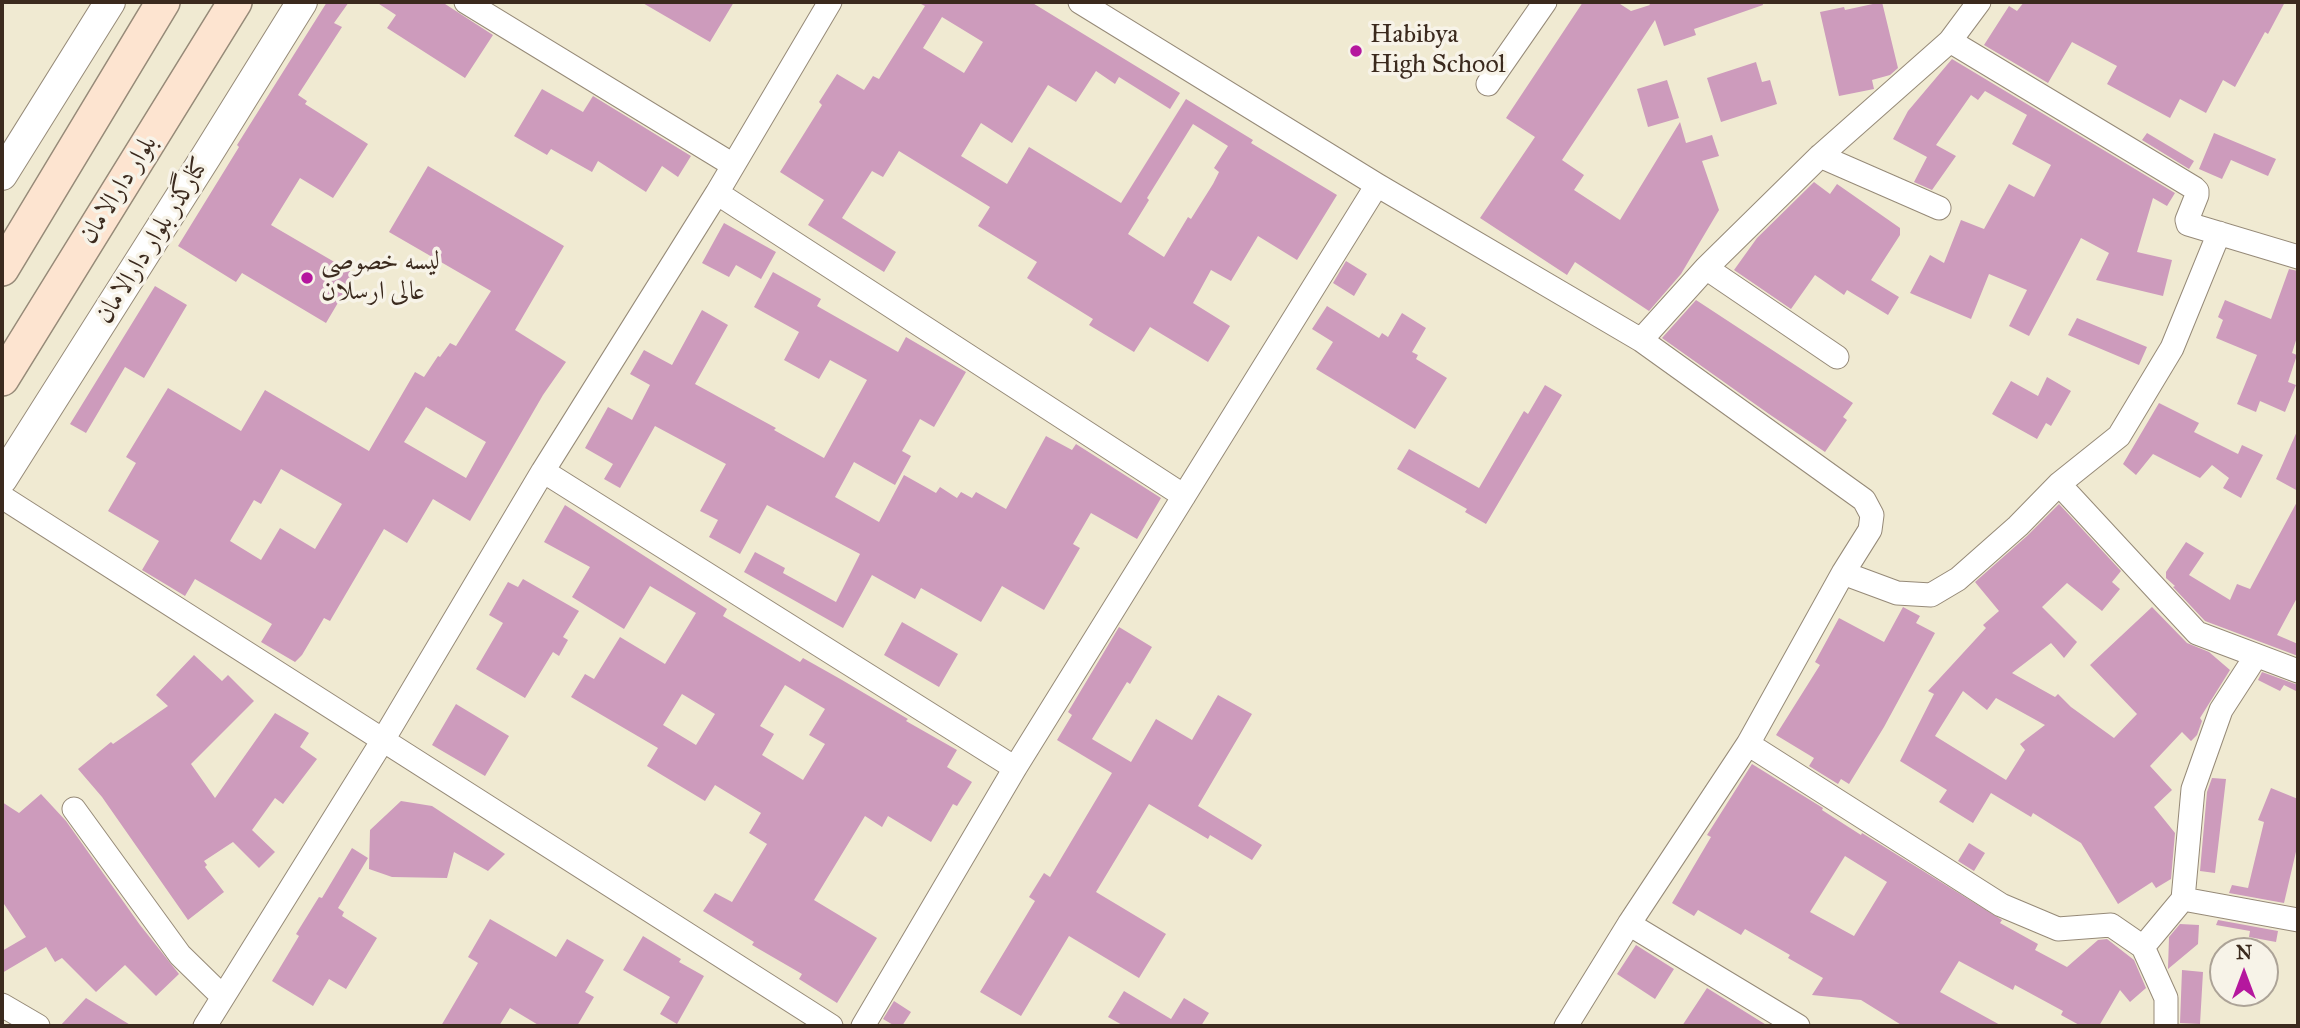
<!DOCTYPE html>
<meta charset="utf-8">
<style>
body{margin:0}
#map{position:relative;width:2300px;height:1028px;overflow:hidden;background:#f0ead2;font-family:"IM FELL Great Primer",serif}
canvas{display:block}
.frame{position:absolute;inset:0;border:4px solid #3b2a1e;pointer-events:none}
.north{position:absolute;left:2209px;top:937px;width:70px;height:70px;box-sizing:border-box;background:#f7f3e8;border:2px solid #aca397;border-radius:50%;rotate:0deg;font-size:19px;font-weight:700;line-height:28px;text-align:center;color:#3b2a1e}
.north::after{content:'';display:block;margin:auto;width:24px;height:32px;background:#b5179e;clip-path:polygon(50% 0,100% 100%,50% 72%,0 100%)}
</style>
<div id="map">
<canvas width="2300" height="1028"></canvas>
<div class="frame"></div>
<div class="north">N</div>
</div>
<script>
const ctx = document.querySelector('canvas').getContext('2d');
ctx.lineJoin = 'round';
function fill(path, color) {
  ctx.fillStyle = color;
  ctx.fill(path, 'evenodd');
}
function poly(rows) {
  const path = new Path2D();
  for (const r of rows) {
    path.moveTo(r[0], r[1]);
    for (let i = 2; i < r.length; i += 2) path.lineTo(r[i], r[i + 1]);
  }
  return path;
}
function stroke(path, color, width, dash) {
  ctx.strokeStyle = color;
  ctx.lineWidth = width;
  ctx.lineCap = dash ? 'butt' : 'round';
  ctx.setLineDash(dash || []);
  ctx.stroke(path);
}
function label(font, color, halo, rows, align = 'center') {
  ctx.font = font + ' "IM FELL Great Primer",Amiri,serif';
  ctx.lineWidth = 7;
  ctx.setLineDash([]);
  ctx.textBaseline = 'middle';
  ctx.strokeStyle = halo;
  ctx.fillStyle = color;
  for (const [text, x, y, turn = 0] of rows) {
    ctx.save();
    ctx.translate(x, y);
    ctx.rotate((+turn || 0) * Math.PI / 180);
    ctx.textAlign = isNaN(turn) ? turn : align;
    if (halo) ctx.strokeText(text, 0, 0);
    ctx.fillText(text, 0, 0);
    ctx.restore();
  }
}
fill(poly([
 [327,2,349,2,334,23,342,27,298,95,307,101,305,104,368,144,333,198,300,178,271,225,355,274,326,323,242,273,236,282,178,246,239,147,237,145],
 [376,2,442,2,493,35,465,78,387,28,396,15],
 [641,2,734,2,710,42],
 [917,2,1031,2,1180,93,1170,109,1119,77,1115,84,1096,71,1076,102,1048,85,1012,143,981,123,961,156,1007,184,1029,147,1121,203,1186,99,1253,140,1251,143,1337,195,1297,260,1258,236,1231,281,1211,270,1193,303,1230,326,1208,362,1150,327,1134,352,1089,325,1093,319,1027,278,1037,262,978,226,990,207,899,151,883,177,872,171,842,218,896,252,884,272,808,225,824,200,780,172,822,105,819,102,837,74,864,90,873,76,879,79,925,6],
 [942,17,983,42,964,73,923,48],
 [1193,124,1228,146,1214,168,1219,172,1213,184,1191,219,1188,217,1164,257,1128,234,1149,200,1147,198],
 [1583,2,1617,2,1631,11,1650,5,1648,2,1762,2,1763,5,1694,29,1696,35,1664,46,1655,20,1562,160,1584,175,1574,190,1620,220,1680,122,1686,143,1712,135,1719,156,1702,161,1719,210,1681,274,1649,311,1575,262,1567,275,1480,218,1535,137,1506,118],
 [1882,2,1898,68,1890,75,1872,80,1874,89,1839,96,1820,12,1844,7,1845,10],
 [2024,2,2285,2,2268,34,2265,32,2235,87,2223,80,2206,113,2180,99,2170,118,2107,84,2117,66,2072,42,2048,83,1984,45,2009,6,2017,11],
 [1952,59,2175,193,2167,206,2153,198,2137,252,2172,260,2163,296,2096,280,2109,253,2081,238,2029,336,2009,326,2027,290,1989,274,1971,319,1910,293,1930,255,1944,263,1961,220,1984,229,2009,184,2034,197,2051,165,2012,144,2027,115,1985,91,1978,100,1971,95,1936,145,1956,156,1932,190,1914,182,1927,157,1893,139,1908,111],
 [1756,62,1762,82,1770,80,1777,104,1721,122,1707,78],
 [1667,80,1679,118,1648,127,1637,89],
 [542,89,583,112,593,96,691,156,678,177,662,166,646,192,598,161,592,172,551,149,547,155,514,136],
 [2147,133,2194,161,2189,169,2142,140],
 [2214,133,2276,159,2268,176,2231,160,2222,179,2199,169],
 [428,166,564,246,515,330,566,362,543,395,470,521,433,499,407,543,384,529,330,621,324,618,302,655,295,662,261,642,272,624,195,579,185,596,142,570,159,541,108,511,136,463,126,457,168,388,241,431,265,390,369,451,415,372,424,377,438,356,440,357,450,343,456,346,491,291,389,232],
 [426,407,486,442,466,478,404,442],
 [281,469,342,504,315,549,280,528,261,560,230,541,254,500,261,504],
 [1814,182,1830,194,1837,184,1900,228,1900,235,1871,280,1899,297,1888,315,1847,290,1844,295,1815,275,1791,309,1734,270,1757,238],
 [724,223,776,252,761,279,736,265,729,277,702,263],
 [1346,261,1367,274,1354,296,1333,283],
 [2289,269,2298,271,2298,334,2292,353,2297,355,2288,382,2296,385,2285,412,2260,401,2256,412,2237,404,2257,355,2216,338,2223,320,2218,317,2225,300,2271,319],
 [773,272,821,299,817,306,898,352,906,337,966,372,934,427,920,419,902,451,911,456,895,485,854,462,835,497,879,522,904,475,936,493,940,487,957,498,961,492,972,498,976,492,1006,509,1046,436,1072,450,1076,444,1161,498,1137,539,1091,513,1073,544,1080,548,1044,610,1002,586,981,622,921,588,915,599,872,575,843,628,744,572,755,552,785,568,783,573,836,602,860,554,767,505,740,554,709,537,718,520,700,511,726,464,655,426,620,488,604,479,613,464,585,448,608,407,632,420,650,385,630,374,644,350,672,365,702,310,728,325,695,384,776,428,774,430,824,458,867,380,830,360,819,379,784,360,799,332,754,307],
 [155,286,187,305,144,378,125,367,86,433,70,424],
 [1696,300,1853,403,1843,417,1847,420,1825,452,1769,414,1662,338],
 [1327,306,1379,338,1382,333,1388,337,1402,313,1426,328,1412,352,1418,355,1416,359,1447,378,1415,429,1316,369,1333,342,1312,329],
 [2077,318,2147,347,2139,365,2068,335],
 [2047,377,2071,391,2051,426,2046,423,2037,439,1992,414,2011,381,2038,396],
 [1545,385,1562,395,1486,524,1465,512,1467,509,1397,469,1409,449,1479,488,1524,411,1528,414],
 [2159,403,2199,423,2194,432,2238,454,2242,445,2263,455,2241,498,2223,488,2229,478,2212,465,2200,478,2153,454,2136,475,2123,464],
 [2298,429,2298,491,2276,479],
 [2298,500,2298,596,2277,635,2298,644,2298,656,2205,621,2173,587,2175,586,2166,578,2166,572,2186,542,2204,553,2189,575,2230,600,2237,584,2250,589],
 [2059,504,2121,571,2112,582,2120,589,2102,611,2067,583,2042,607,2077,642,2064,658,2051,643,2012,673,2055,697,2058,694,2071,707,2114,738,2137,714,2090,665,2152,607,2187,643,2209,652,2230,670,2200,718,2202,721,2197,735,2191,741,2182,732,2150,766,2172,790,2154,807,2175,833,2171,879,2156,888,2152,882,2118,904,2081,843,2033,813,2031,817,1991,793,1973,823,1939,802,1947,790,1900,761,1934,694,1928,691,1986,628,1983,625,1999,611,1975,582,2027,536],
 [1963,691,1987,710,1996,698,2045,725,2020,744,2025,750,2006,780,1935,736],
 [565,505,727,609,723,616,800,662,803,658,842,680,908,719,906,721,957,750,947,767,972,782,957,806,953,804,931,842,888,816,882,827,865,816,814,900,877,938,837,1003,799,979,802,974,752,945,754,942,703,911,715,893,732,902,767,844,749,833,761,813,715,785,705,801,647,766,658,748,571,697,585,674,594,679,620,637,665,664,696,613,650,586,624,629,572,597,590,567,544,542],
 [785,685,825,709,809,735,825,744,803,780,762,755,774,734,760,726],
 [682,694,715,714,696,745,663,725],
 [523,579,579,611,563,637,568,640,559,656,553,652,525,698,476,669,503,623,489,615,508,582,518,587],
 [1903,607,1920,616,1916,623,1935,633,1884,727,1849,784,1841,779,1838,784,1809,766,1814,758,1776,735,1820,665,1815,662,1839,618,1884,642],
 [902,622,958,654,939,687,884,655],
 [1119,627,1152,647,1130,684,1127,682,1092,739,1131,762,1156,719,1192,740,1218,695,1252,714,1198,806,1262,845,1252,860,1210,835,1208,839,1149,804,1096,892,1166,934,1139,978,1069,936,1021,1016,980,992,1035,901,1029,897,1044,873,1050,877,1112,773,1057,740,1072,715,1068,712],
 [194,655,222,681,228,675,254,701,191,764,215,798,275,713,309,733,300,747,317,759,283,804,275,798,252,830,275,852,259,868,233,842,204,861,207,865,205,867,224,892,188,920,102,797,78,769,111,742,113,744,168,706,156,695],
 [2262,672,2298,685,2298,692,2284,685,2280,691,2258,680],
 [456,704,509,736,485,776,432,745],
 [1752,764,1823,808,1822,810,1861,835,1862,833,2002,920,2000,923,2038,944,2035,950,2067,967,2098,940,2107,939,2134,960,2146,988,2130,1002,2120,990,2099,1026,2081,1026,2061,1015,2063,1011,2015,985,2013,990,1959,961,1940,992,2002,1026,1903,1026,1861,1000,1812,995,1823,978,1788,958,1790,955,1745,929,1741,935,1698,910,1694,916,1672,903,1711,837,1707,835],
 [1845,856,1887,882,1854,936,1810,912],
 [2212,778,2226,779,2215,873,2200,871,2207,792],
 [2271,788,2298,799,2298,843,2284,903,2229,893,2232,885,2248,888,2264,822,2258,820],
 [41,794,66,821,140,925,179,974,156,996,125,965,96,992,62,958,55,962,46,947,2,973,2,951,26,937,2,901,2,802,19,813],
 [401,801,432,806,505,854,488,871,454,852,447,878,392,877,369,869,370,830],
 [1969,843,1985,853,1974,871,1958,861],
 [352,848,368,858,338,908,344,912,342,916,377,938,346,989,329,979,313,1006,272,981,299,936,296,934,319,897,322,898],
 [490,919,556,957,567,939,604,960,585,992,594,997,577,1026,540,1026,510,1008,499,1026,441,1026,478,963,468,957],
 [2218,920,2278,931,2276,942,2249,937,2250,931,2216,925],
 [2180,924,2199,925,2198,944,2168,969,2169,937],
 [643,936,681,959,679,962,704,976,677,1024,660,1014,670,997,623,970],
 [1636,945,1674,969,1655,999,1617,974],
 [2182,970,2203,972,2200,1024,2180,1023],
 [1707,988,1768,1026,1682,1026],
 [1124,991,1171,1019,1184,998,1209,1013,1201,1026,1124,1026,1108,1017],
 [86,998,132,1026,60,1026],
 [894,1001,911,1012,902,1026,895,1026,883,1019]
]), '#cd9bbc');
const minor = poly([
 [466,2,733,165],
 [1080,2,1377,185,1641,340,1864,500,1872,515,1870,530,1843,573,1748,744,1629,924,1566,1026],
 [1950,41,2194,188,2197,191,2197,195,2187,220,2188,224,2298,257],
 [1488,84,1545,2],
 [1820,156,1939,208],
 [717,193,1184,496],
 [1706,268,1837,357],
 [1641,340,1706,268,1820,156,1950,41,1979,2],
 [543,471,1015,768],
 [2059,484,2197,633,2298,671],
 [2,497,831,1026],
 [1843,573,1897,593,1931,595,1958,579,2018,526,2059,484,2119,436,2172,348,2219,233],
 [1748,744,2001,905,2058,929,2111,925,2143,947,2166,998,2166,1026],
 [74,809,180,955,223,997],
 [2183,899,2298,920],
 [1629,924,1798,1026],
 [2143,947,2183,899,2193,789,2221,710,2256,656],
 [2,1005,38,1026],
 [205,1026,383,740,543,471,717,193,830,2],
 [863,1026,1015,768,1377,185]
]);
const tertiary = poly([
 [2,175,110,2],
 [2,479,207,155,302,2]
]);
const secondary = poly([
 [2,269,163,2],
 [2,379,235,2]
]);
stroke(minor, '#968a78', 25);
stroke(tertiary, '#968a78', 32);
stroke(secondary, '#968a78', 36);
stroke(minor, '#fff', 23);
stroke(tertiary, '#fff', 30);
stroke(secondary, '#fde4d0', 33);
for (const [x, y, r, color] of [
 [1356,51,7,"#b5179e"],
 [307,278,7,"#b5179e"]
]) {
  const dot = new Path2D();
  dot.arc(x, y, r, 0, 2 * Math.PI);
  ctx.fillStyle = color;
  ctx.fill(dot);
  stroke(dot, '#f7f3e8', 2.5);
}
label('26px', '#3b2a1e', '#f7f3e8', [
 ["Habibya",1370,36],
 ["High School",1370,66],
 ["لیسه خصوصی",321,263],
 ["عالی ارسلان",321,293]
], 'left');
label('26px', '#3b2a1e', '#f7f3e8', [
 ["بلوار دارالامان",119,190,-58],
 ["کنارگذر بلوار دارالامان",153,241,-58]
]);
</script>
